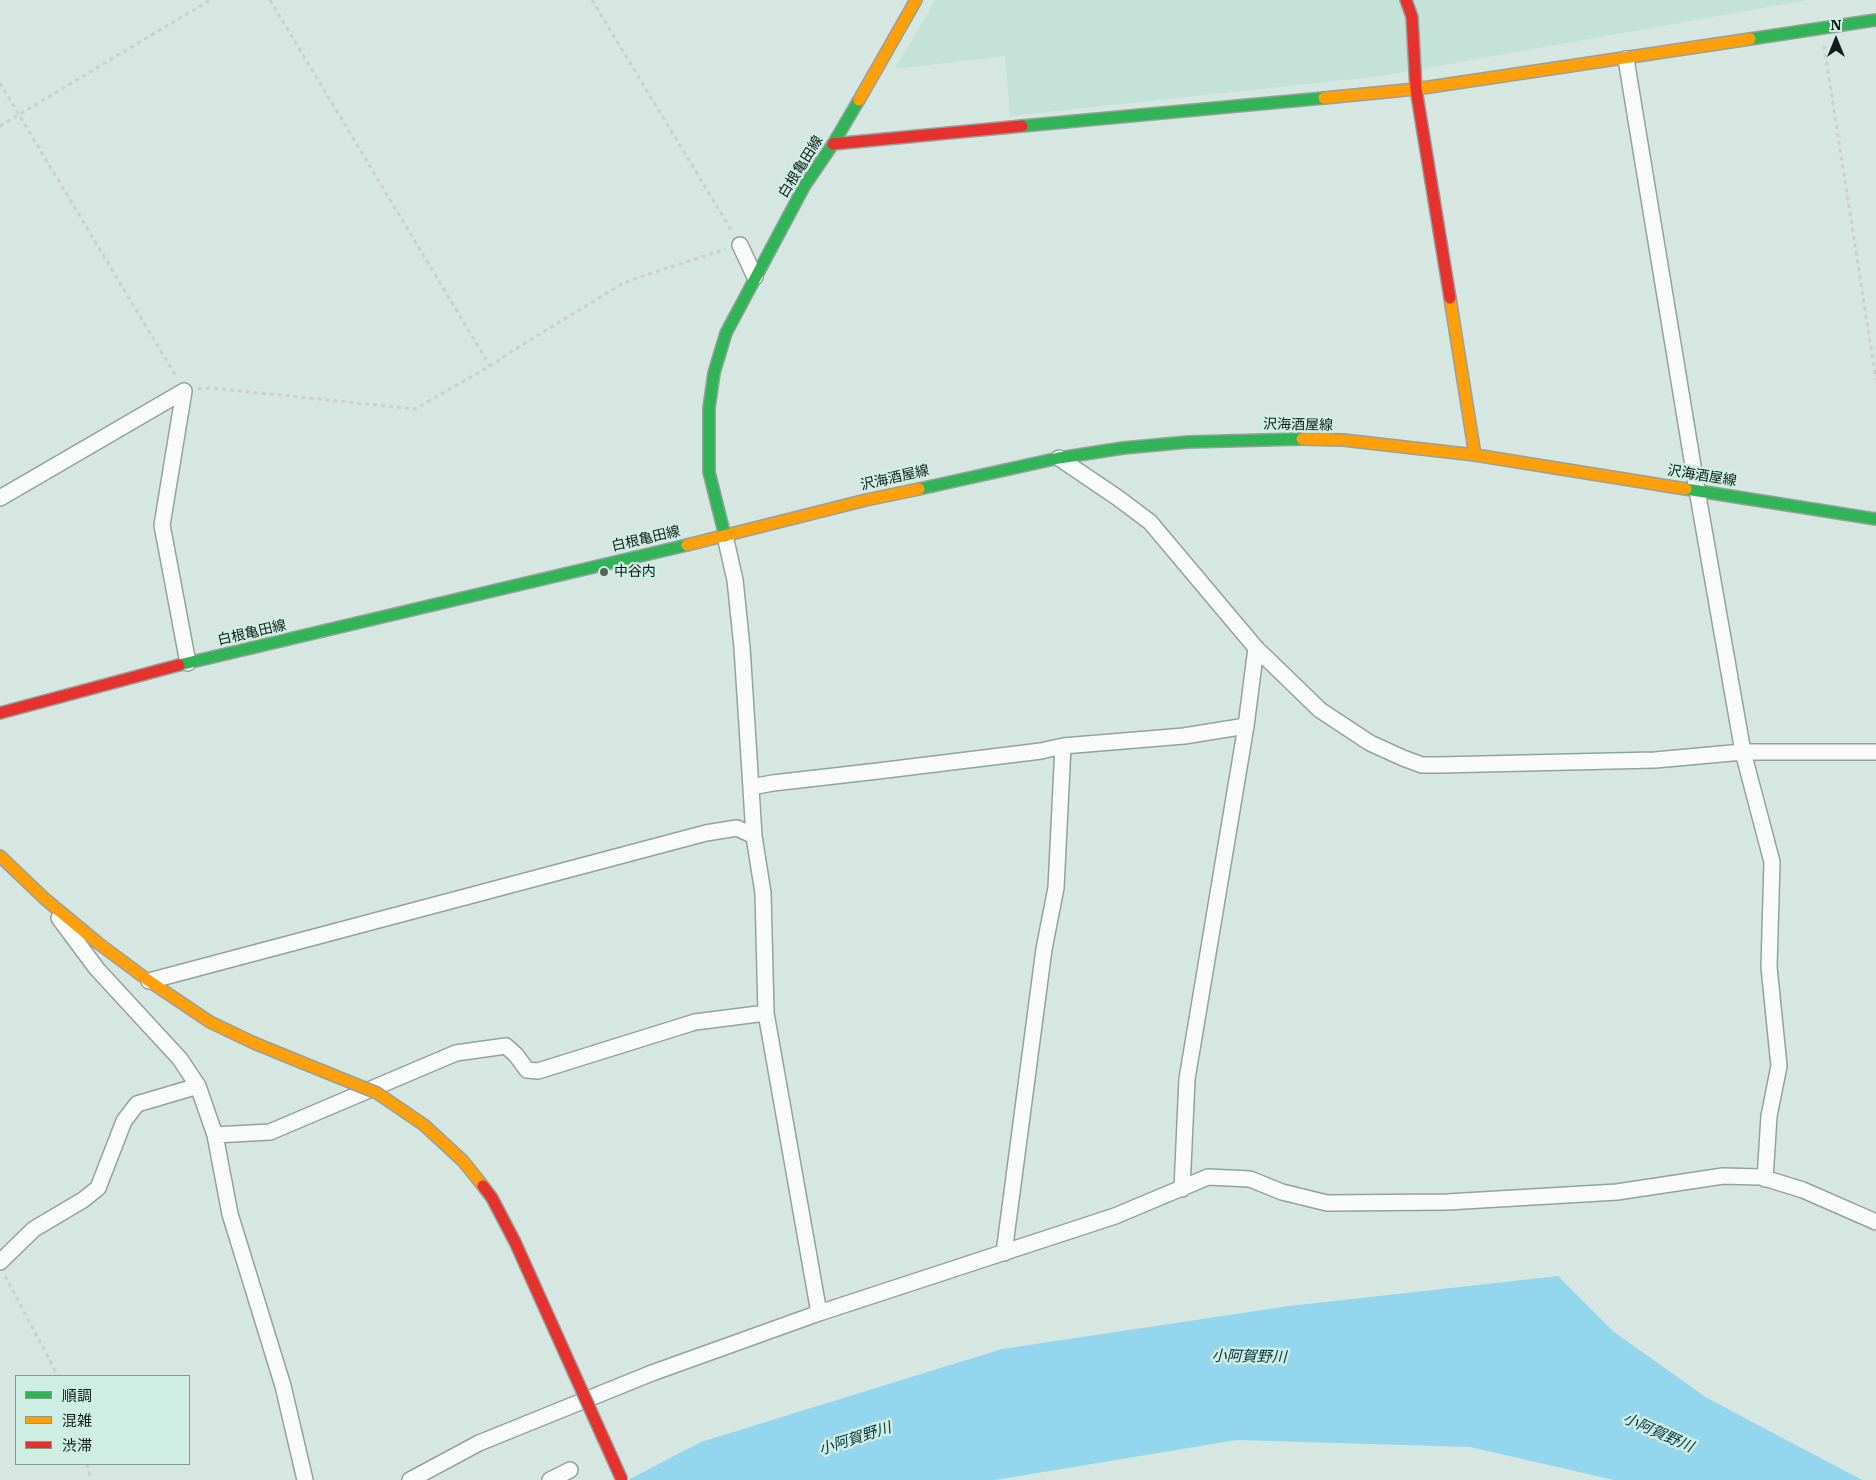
<!DOCTYPE html>
<meta charset="utf-8">
<style>
body{margin:0}
#map{position:relative;width:1876px;height:1480px;overflow:hidden;background:#d6e7e1;font-family:"IBM Plex Serif","Noto Sans JP",serif}
canvas{display:block}
.legend{position:absolute;left:15px;top:1375px;width:175px;height:90px;box-sizing:border-box;background:#cfeee3;border:1px solid #839a92;margin:0;padding:6px 9px;list-style:none;font-size:15px;color:#111c18}
.legend li{display:flex;align-items:center;gap:10px;height:25px}
.legend b{width:25px;border:1px solid #839a92}
.north{position:absolute;left:1811px;top:15px;width:50px;height:50px;-webkit-text-stroke:4px #cfeee3;paint-order:stroke;rotate:0deg;font-size:14px;font-weight:700;line-height:20px;text-align:center;color:#111c18}
.north::after{content:'';display:block;margin:auto;width:18px;height:22px;background:#111c18;clip-path:polygon(50% 0,100% 100%,50% 72%,0 100%)}
</style>
<div id="map">
<canvas width="1876" height="1480"></canvas>
<ul class="legend">
<li><b style="height:6px;background:#30b455"></b>順調</li>
<li><b style="height:6px;background:#ff9f0a"></b>混雑</li>
<li><b style="height:6px;background:#e5322d"></b>渋滞</li>
</ul>
<div class="north">N</div>
</div>
<script>
const ctx = document.querySelector('canvas').getContext('2d');
ctx.lineJoin = 'round';
function fill(path, color) {
  ctx.fillStyle = color;
  ctx.fill(path, 'evenodd');
}
function poly(rows) {
  const path = new Path2D();
  for (const r of rows) {
    path.moveTo(r[0], r[1]);
    for (let i = 2; i < r.length; i += 2) path.lineTo(r[i], r[i + 1]);
  }
  return path;
}
function stroke(path, color, width, dash) {
  ctx.strokeStyle = color;
  ctx.lineWidth = width;
  ctx.lineCap = dash ? 'butt' : 'round';
  ctx.setLineDash(dash || []);
  ctx.stroke(path);
}
function label(font, color, halo, rows, align = 'center') {
  ctx.font = font + ' "IBM Plex Serif","Noto Sans JP",serif';
  ctx.lineWidth = 5;
  ctx.setLineDash([]);
  ctx.textBaseline = 'middle';
  ctx.strokeStyle = halo;
  ctx.fillStyle = color;
  for (const [text, x, y, turn = 0] of rows) {
    ctx.save();
    ctx.translate(x, y);
    ctx.rotate((+turn || 0) * Math.PI / 180);
    ctx.textAlign = isNaN(turn) ? turn : align;
    if (halo) ctx.strokeText(text, 0, 0);
    ctx.fillText(text, 0, 0);
    ctx.restore();
  }
}
fill(poly([
 [935,0,1808,0,1382,76,1010,116,1005,56,895,69]
]), '#c5e2d8');
fill(poly([
 [1558,1276,1614,1332,1707,1398,1862,1480,1614,1480,1470,1447,1237,1440,995,1480,628,1480,701,1442,1002,1349,1289,1306]
]), '#93d6ed');
const street = poly([
 [1626,59,1697,490,1743,752,1772,862,1769,967,1779,1066,1769,1116,1765,1179],
 [740,245,755,277],
 [184,391,162,525,188,663],
 [1059,458,1118,498,1150,522,1256,648,1320,710,1370,743,1403,758,1422,765,1439,765,1655,760,1743,752,1876,752],
 [0,498,184,391],
 [725,536,735,580,742,647,754,836,763,893,766,1013,819,1313],
 [751,787,773,783,878,771,1041,751,1063,746,1184,736,1246,726],
 [59,918,97,969,180,1059,198,1086,215,1135,230,1214,283,1386,305,1480],
 [149,981,706,833,737,828,754,836],
 [215,1135,270,1132,456,1053,506,1046,516,1055,527,1070,538,1071,695,1022,766,1013],
 [1182,1189,1187,1079,1246,726,1256,648],
 [1004,1253,1044,949,1056,888,1063,746],
 [0,1262,34,1229,83,1200,98,1188,124,1121,137,1104,198,1086],
 [410,1480,479,1443,652,1373,819,1313,1115,1216,1208,1177,1250,1179,1282,1192,1327,1203,1447,1202,1617,1192,1723,1176,1761,1177,1803,1190,1876,1222],
 [550,1480,570,1470]
]);
const fast = poly([
 [1750,39,1876,20],
 [1022,126,1324,98],
 [919,489,1059,458,1123,448,1188,442,1302,439],
 [1686,489,1876,519],
 [725,536,709,472,709,408,714,373,726,333,805,185,833,144,859,100],
 [179,665,687,545]
]);
const slow = poly([
 [1324,98,1416,89,1750,39],
 [859,100,916,0],
 [1450,298,1475,455],
 [1302,439,1343,440,1475,455,1686,489],
 [687,545,866,500,919,489],
 [0,856,45,899,98,943,149,981,210,1022,254,1043,303,1063]
]);
const jam = poly([
 [1406,0,1412,17,1416,89,1450,298],
 [833,144,1022,126],
 [0,713,179,665]
]);
stroke(street, '#95a19d', 18);
stroke(fast, '#95a19d', 14);
stroke(slow, '#95a19d', 14);
stroke(jam, '#95a19d', 14);
stroke(poly([
 [270,0,490,366],
 [592,0,733,233],
 [1824,46,1876,380],
 [0,83,177,378],
 [0,126,210,0],
 [198,389,211,388,415,409,490,366,512,351,622,284,637,278,726,249],
 [5,1276,58,1376],
 [87,1464,91,1480]
]), '#cbcfcd', 3, [4, 4]);
stroke(street, '#f9fbfa', 15);
stroke(fast, '#30b455', 11);
stroke(slow, '#ff9f0a', 11);
stroke(jam, '#e5322d', 11);
const slowBridge = poly([
 [303,1063,377,1093,424,1125,463,1161,483,1186]
]);
const jamBridge = poly([
 [483,1186,492,1198,515,1242,622,1480]
]);
stroke(slowBridge, '#95a19d', 14, []);
stroke(jamBridge, '#95a19d', 14, []);
stroke(slowBridge, '#ff9f0a', 11);
stroke(jamBridge, '#e5322d', 11);
for (const [x, y, r, color] of [
 [604,572,5,"#56635e"]
]) {
  const dot = new Path2D();
  dot.arc(x, y, r, 0, 2 * Math.PI);
  ctx.fillStyle = color;
  ctx.fill(dot);
  stroke(dot, '#cfeee3', 2);
}
label('14px', '#111c18', '#cfeee3', [
 ["白根亀田線",801,167,-58],
 ["沢海酒屋線",1298,425,1],
 ["沢海酒屋線",1702,476,9],
 ["沢海酒屋線",895,478,-13],
 ["白根亀田線",646,539,-13],
 ["白根亀田線",252,633,-13]
]);
label('14px', '#111c18', '#cfeee3', [
 ["中谷内",614,572]
], 'left');
label('italic 15px', '#05303f', '#cfeee3', [
 ["小阿賀野川",1249,1357,1],
 ["小阿賀野川",1658,1433,24],
 ["小阿賀野川",855,1439,-18]
]);
</script>
